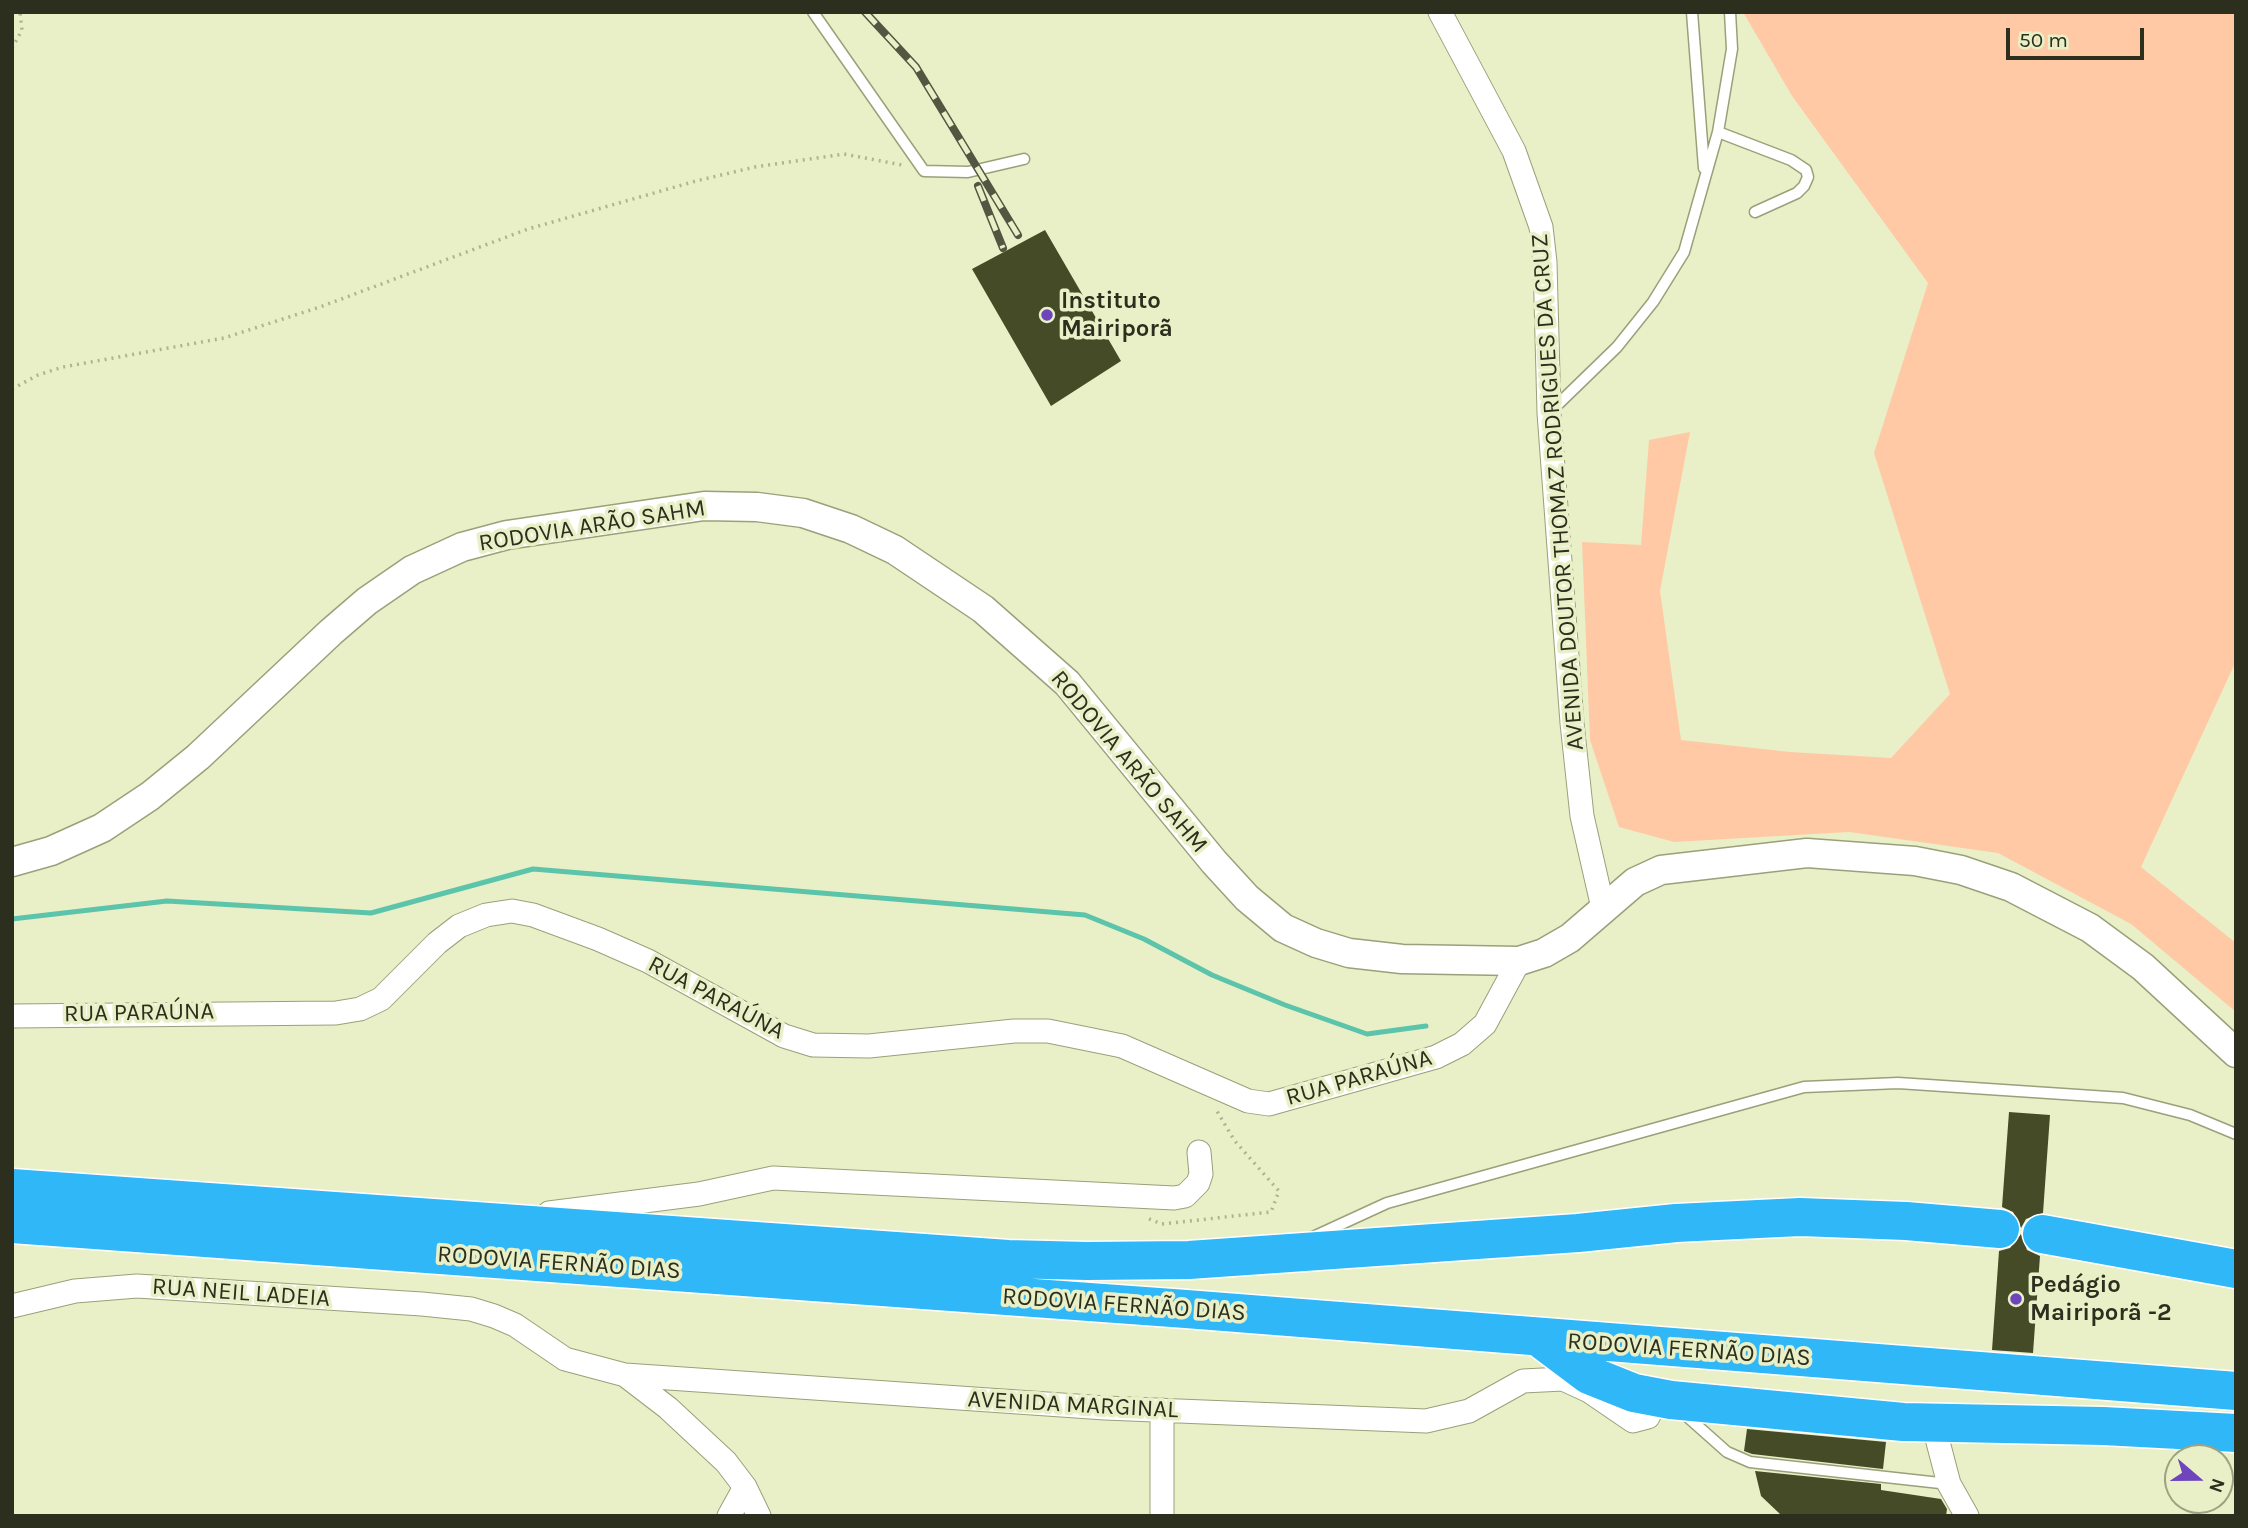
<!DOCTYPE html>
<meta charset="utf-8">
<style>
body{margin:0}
#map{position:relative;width:2248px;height:1528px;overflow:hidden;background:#e9f0c7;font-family:Karla,sans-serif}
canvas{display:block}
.frame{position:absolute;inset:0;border:14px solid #2c2e1e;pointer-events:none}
.north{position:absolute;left:2164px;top:1444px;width:70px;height:70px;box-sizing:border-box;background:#e9f0c7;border:2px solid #9da283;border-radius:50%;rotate:110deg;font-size:19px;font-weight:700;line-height:28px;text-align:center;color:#2c2e1e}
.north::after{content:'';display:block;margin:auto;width:24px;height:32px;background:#6e45bd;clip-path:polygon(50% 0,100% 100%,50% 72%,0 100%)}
.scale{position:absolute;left:2006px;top:28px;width:138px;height:32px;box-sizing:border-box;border:4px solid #2c2e1e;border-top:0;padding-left:9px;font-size:21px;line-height:24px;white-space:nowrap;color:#2c2e1e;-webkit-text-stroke:5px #e9f0c7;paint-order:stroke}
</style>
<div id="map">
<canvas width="2248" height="1528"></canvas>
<div class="frame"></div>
<div class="north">N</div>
<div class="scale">50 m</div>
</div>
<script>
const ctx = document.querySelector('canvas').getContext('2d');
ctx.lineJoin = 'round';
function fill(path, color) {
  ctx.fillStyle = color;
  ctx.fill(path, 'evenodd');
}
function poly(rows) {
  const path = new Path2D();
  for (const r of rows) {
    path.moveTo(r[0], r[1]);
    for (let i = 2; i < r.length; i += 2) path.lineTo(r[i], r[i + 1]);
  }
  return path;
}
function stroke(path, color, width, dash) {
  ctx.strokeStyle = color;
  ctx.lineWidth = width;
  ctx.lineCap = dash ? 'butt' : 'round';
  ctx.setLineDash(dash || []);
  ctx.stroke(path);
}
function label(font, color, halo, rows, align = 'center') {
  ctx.font = font + ' Karla,sans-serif';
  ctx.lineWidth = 7;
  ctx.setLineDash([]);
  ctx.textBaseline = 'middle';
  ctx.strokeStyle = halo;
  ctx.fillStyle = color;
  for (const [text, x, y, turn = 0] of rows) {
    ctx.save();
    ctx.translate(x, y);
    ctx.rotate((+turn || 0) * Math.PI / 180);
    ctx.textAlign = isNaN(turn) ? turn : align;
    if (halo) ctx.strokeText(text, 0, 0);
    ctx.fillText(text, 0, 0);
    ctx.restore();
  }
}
fill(poly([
 [1743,12,2236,12,2236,661,2141,867,2236,943,2236,1012,2131,924,1998,853,1849,832,1674,842,1619,827,1590,740,1582,542,1641,545,1649,440,1690,432,1660,591,1681,740,1790,752,1891,758,1950,694,1874,453,1928,283,1792,96]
]), '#ffc9a5');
stroke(poly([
 [12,919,167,901,371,913,533,869,1085,915,1144,939,1212,975,1285,1005,1367,1034,1426,1026]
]), '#5bc4aa', 5);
fill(poly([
 [1045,230,1121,361,1051,406,972,269],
 [2009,1112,2050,1115,2043,1213,2026,1219,2021,1228,2013,1212,2002,1207],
 [2021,1234,2027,1250,2040,1256,2033,1353,1992,1350,1999,1251,2010,1248],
 [1747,1429,1886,1442,1883,1469,1752,1454,1744,1451],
 [1755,1471,1881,1484,1881,1490,1941,1499,1947,1509,1946,1516,1780,1514,1761,1496]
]), '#464b27');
const service = poly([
 [813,12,924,171,968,172,1024,159],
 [1692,12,1704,168],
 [1718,132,1791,160,1806,170,1808,177,1804,186,1797,193,1755,212],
 [1550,412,1617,347,1653,302,1684,252,1718,132,1732,49,1730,12],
 [1313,1237,1387,1203,1804,1087,1898,1083,2123,1098,2190,1115,2236,1134],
 [1682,1412,1727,1452,1750,1462,1949,1484]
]);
const minor = poly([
 [1440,12,1514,151,1541,227,1545,262,1549,413,1572,723,1582,816,1603,908],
 [12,1016,336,1013,360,1009,381,999,437,943,459,926,486,915,512,911,533,915,598,939,648,961,784,1036,813,1045,869,1046,1014,1031,1048,1031,1122,1046,1248,1101,1269,1104,1436,1057,1462,1044,1485,1024,1519,961],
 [549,1213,699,1194,773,1178,1174,1198,1185,1196,1198,1183,1201,1174,1199,1152],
 [12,1306,75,1291,137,1286,422,1304,471,1309,494,1316,515,1325,565,1359,625,1375,1105,1408,1426,1421,1469,1411,1523,1381,1563,1379,1589,1391,1633,1421,1648,1417,1658,1397],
 [625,1375,668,1408,726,1462,745,1487,759,1516],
 [1933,1423,1949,1484,1967,1516],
 [729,1516,745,1487],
 [1162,1516,1162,1410]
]);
const tertiary = poly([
 [12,862,51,851,102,828,150,796,198,757,331,632,367,601,412,570,462,547,507,535,704,506,757,507,803,513,851,529,895,550,983,609,1067,683,1214,862,1247,898,1283,928,1316,943,1349,953,1402,959,1519,961,1544,953,1570,938,1635,882,1661,870,1807,853,1915,861,1961,870,2011,887,2090,928,2143,967,2236,1053]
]);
const motorway = poly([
 [12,1188,1008,1259,1087,1261,1189,1260,1578,1233,1676,1223,1800,1217,1906,1221,2000,1229],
 [12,1224,1186,1309,2236,1391],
 [2042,1234,2236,1269],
 [1541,1339,1589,1375,1634,1393,1671,1400,1903,1422,2103,1426,2236,1433]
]);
stroke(service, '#9aa079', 13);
stroke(minor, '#9aa079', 25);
stroke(tertiary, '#9aa079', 31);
stroke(motorway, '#fff', 41);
stroke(poly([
 [12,48,22,30,20,12],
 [12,389,38,375,63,367,224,338,320,307,528,229,696,181,755,167,844,154,902,165],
 [1149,1219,1162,1224,1271,1212,1279,1191,1234,1140,1217,1111]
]), '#aeb392', 3.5, [2, 5]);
stroke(service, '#fff', 10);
stroke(minor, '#fff', 23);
stroke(tertiary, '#fff', 28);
stroke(motorway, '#2fb7f7', 38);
const rail = poly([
 [865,12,916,67,1018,235],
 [978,186,1003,248]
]);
stroke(rail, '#535641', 8);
stroke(rail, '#e9f0c7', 5, [16]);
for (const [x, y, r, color] of [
 [1047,315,7,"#6e45bd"],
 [2016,1299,7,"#6e45bd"]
]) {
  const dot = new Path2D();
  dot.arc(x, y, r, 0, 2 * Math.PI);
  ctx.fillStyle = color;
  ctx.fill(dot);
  stroke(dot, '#e9f0c7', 2.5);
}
label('bold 24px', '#2c2e1e', '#e9f0c7', [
 ["Instituto",1061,301],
 ["Mairiporã",1061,329],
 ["Pedágio",2030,1285],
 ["Mairiporã -2",2030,1313]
], 'left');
label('24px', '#2c2e1e', '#e9f0c7', [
 ["AVENIDA DOUTOR THOMAZ RODRIGUES DA CRUZ",1558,492,-94],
 ["RODOVIA ARÃO SAHM",592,526,-9],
 ["RODOVIA ARÃO SAHM",1129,762,50],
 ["RUA PARAÚNA",716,998,28],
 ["RUA PARAÚNA",139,1013,-1],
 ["RUA PARAÚNA",1359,1078,-16],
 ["RODOVIA FERNÃO DIAS",559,1263,4],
 ["RUA NEIL LADEIA",241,1293,4],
 ["RODOVIA FERNÃO DIAS",1124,1305,4],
 ["RODOVIA FERNÃO DIAS",1689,1350,4],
 ["AVENIDA MARGINAL",1073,1405,3]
]);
</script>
